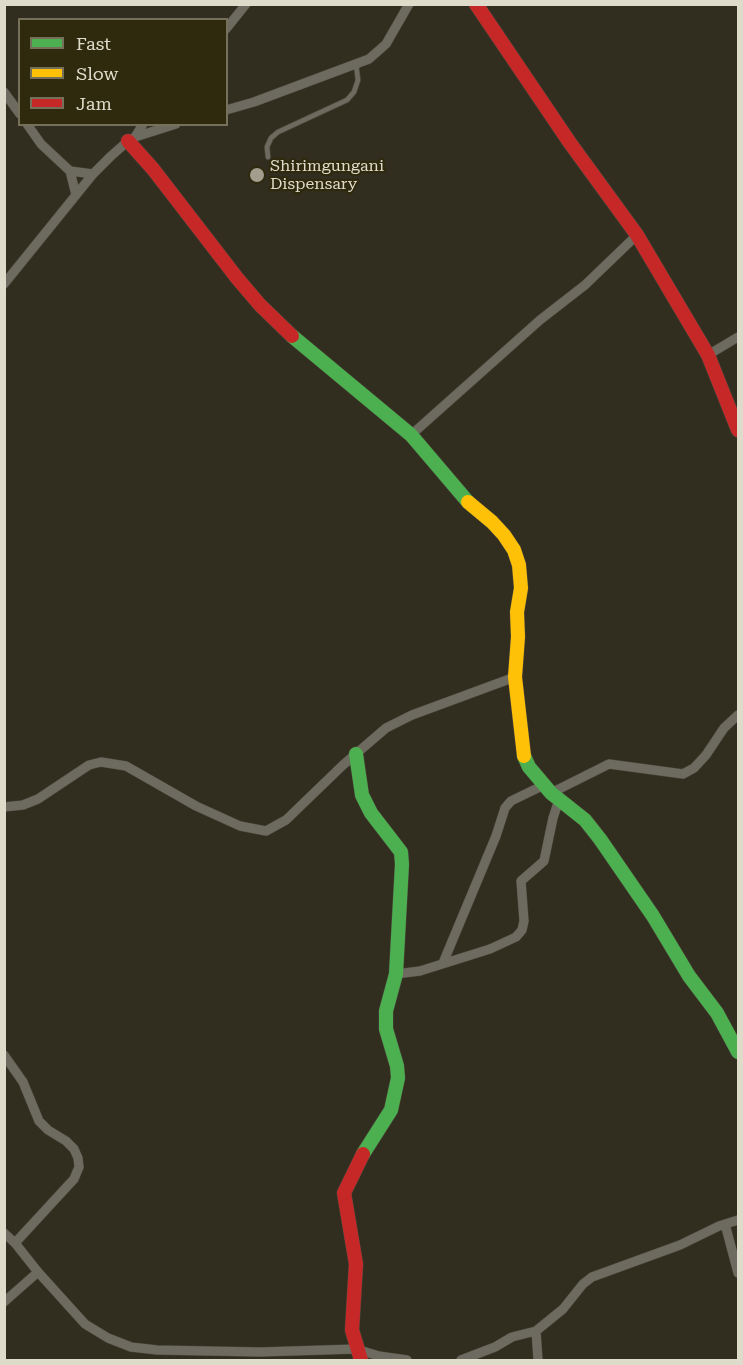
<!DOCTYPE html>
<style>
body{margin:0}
#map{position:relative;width:743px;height:1365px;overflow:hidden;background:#312e1f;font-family:"Roboto Serif",serif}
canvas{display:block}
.frame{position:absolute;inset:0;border:6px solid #dfdbcb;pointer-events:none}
.legend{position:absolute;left:18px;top:18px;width:210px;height:108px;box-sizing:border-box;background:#2f290d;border:2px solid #757059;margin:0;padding:8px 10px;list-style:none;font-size:18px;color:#dfdbcb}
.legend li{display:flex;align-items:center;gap:12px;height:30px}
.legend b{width:30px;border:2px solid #757059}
</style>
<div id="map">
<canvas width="743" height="1365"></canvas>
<div class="frame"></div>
<ul class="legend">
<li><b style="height:8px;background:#4caf50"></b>Fast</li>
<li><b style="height:8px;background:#ffc107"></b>Slow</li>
<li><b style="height:8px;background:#c62828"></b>Jam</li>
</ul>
</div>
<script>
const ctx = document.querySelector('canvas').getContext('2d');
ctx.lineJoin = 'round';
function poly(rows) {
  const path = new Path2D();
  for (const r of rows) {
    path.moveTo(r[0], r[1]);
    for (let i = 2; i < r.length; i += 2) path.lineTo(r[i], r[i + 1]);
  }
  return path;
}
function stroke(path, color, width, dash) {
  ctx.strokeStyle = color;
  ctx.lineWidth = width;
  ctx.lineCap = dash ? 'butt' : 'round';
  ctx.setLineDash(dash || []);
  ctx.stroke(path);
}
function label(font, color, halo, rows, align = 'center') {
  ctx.font = font + ' "Roboto Serif",serif';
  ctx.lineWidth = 4.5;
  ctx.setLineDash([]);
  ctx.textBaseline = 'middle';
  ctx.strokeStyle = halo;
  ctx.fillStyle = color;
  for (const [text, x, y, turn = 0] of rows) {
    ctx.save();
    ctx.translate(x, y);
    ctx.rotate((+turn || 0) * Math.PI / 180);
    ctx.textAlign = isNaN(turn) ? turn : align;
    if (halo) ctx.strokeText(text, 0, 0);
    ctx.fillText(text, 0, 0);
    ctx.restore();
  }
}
const lane = poly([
 [268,157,267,147,271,138,278,132,347,100,354,92,358,80,356,64]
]);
const street = poly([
 [226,29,246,4],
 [4,92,20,114],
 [226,110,254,102,369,59,386,44,409,4],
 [27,124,41,144,70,171,93,174],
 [135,137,143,124],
 [70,171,76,195],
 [4,284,93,174,111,156,128,141,135,137,176,124],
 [708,355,738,337],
 [411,435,540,320,585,285,637,235],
 [551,793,609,764,683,774,694,768,706,755,724,728,738,715],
 [4,807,23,805,38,799,89,765,101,762,126,766,196,806,240,826,266,831,286,820,343,765,386,728,412,715,515,677],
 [443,963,496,836,505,808,511,801,544,785],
 [396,974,420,971,490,949,516,937,522,930,524,921,521,881,544,861,553,818,559,800],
 [4,1055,23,1082,39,1121,48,1130,66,1141,74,1149,78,1158,79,1167,74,1179,15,1243],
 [725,1224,738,1273],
 [4,1233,15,1243,38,1272,85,1324,108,1338,131,1347,157,1350,260,1352,356,1349,379,1356,407,1360],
 [4,1302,38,1272],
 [536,1331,538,1360],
 [461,1360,495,1347,512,1337,536,1331,563,1309,583,1284,592,1277,680,1245,719,1226,738,1220]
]);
const fast = poly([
 [292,336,411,435,468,502],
 [356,754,362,795,371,813,401,852,402,864,396,974,386,1011,386,1029,397,1066,398,1078,391,1110,363,1154],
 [524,756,529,767,551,793,585,820,600,839,653,916,689,976,717,1013,738,1052]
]);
const slow = poly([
 [468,502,492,522,504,535,514,550,519,565,521,588,517,612,518,637,515,677,524,756]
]);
const jam = poly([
 [476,4,570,143,637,235,708,355,738,430],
 [128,141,153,169,237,278,260,305,292,336],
 [361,1360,352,1330,356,1264,344,1193,363,1154]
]);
stroke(lane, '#4c493c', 6);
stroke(street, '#4c493c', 10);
stroke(fast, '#4c493c', 15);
stroke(slow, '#4c493c', 15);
stroke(jam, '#4c493c', 15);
stroke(lane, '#6d6b60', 4.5);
stroke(street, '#6d6b60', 9);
stroke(fast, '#4caf50', 14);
stroke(slow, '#ffc107', 14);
stroke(jam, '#c62828', 14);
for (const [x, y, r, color] of [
 [257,175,8,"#a29e8f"]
]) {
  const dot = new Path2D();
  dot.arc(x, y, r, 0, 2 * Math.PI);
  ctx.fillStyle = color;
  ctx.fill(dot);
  stroke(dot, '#2f290d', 2);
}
label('16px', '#dfdbcb', '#2f290d', [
 ["Shirimgungani",270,166],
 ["Dispensary",270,184]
], 'left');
</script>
